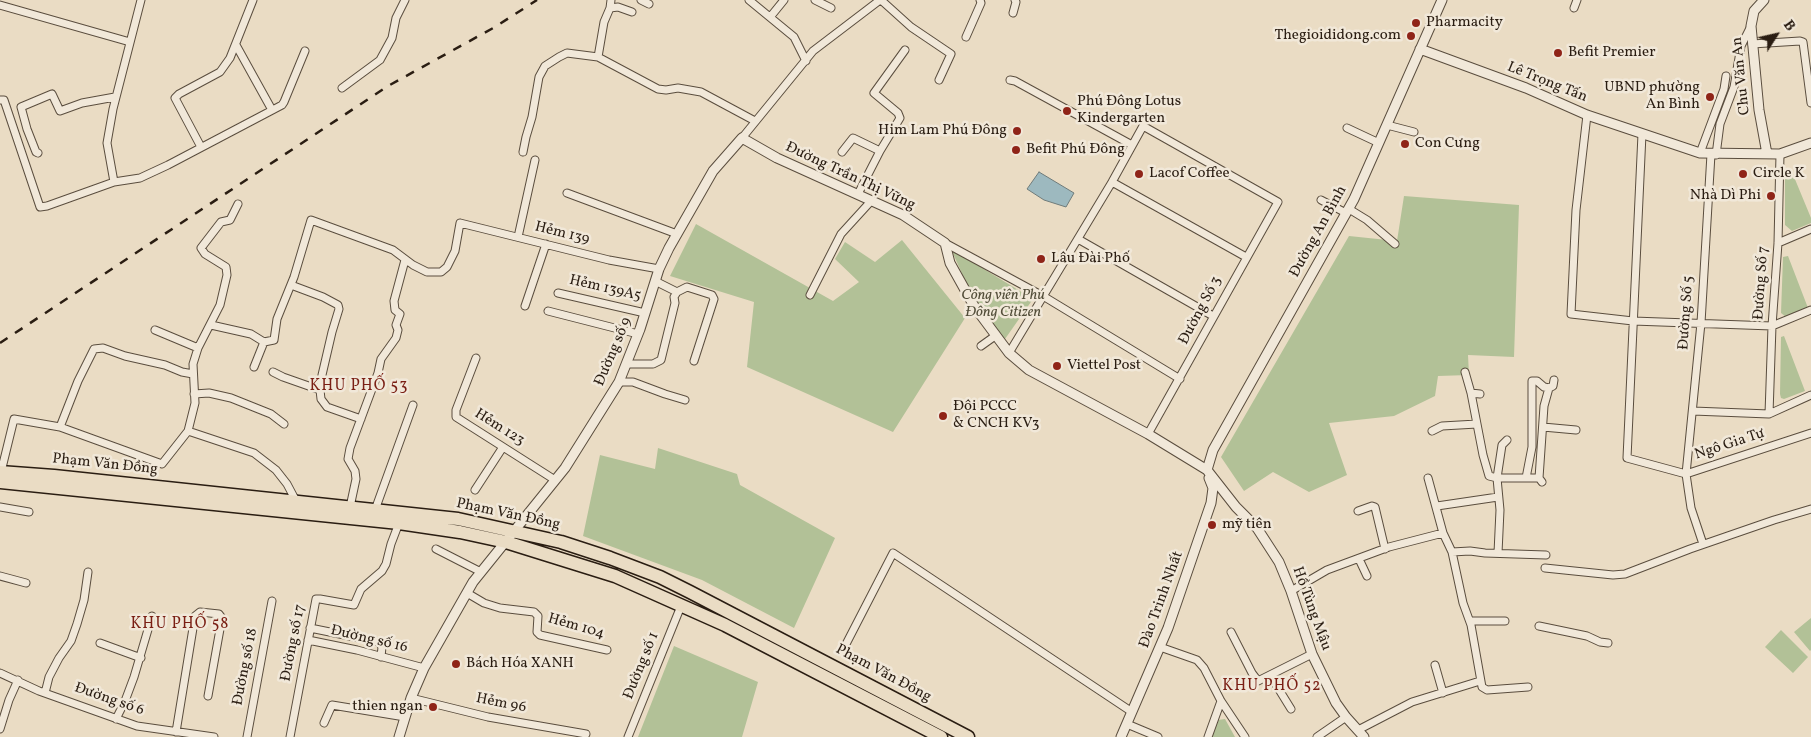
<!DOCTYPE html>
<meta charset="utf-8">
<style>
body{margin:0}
#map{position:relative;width:1811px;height:737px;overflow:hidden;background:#eadcc4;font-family:Vollkorn,serif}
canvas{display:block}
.north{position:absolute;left:1751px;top:10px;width:50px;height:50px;-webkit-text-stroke:4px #f1e8d9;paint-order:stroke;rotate:55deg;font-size:14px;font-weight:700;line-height:20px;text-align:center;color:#2a1d12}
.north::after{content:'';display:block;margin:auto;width:18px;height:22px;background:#2a1d12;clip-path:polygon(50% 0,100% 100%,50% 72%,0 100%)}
</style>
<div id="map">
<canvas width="1811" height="737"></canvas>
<div class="north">B</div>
</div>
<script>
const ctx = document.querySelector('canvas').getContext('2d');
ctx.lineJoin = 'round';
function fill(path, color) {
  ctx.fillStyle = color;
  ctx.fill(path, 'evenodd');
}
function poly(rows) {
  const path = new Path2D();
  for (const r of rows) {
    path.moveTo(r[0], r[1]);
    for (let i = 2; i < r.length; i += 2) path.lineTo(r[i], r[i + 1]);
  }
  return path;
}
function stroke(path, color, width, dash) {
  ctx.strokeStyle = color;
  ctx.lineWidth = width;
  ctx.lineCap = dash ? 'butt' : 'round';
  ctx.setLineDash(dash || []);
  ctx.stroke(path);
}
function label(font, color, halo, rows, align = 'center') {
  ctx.font = font + ' Vollkorn,serif';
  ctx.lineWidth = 5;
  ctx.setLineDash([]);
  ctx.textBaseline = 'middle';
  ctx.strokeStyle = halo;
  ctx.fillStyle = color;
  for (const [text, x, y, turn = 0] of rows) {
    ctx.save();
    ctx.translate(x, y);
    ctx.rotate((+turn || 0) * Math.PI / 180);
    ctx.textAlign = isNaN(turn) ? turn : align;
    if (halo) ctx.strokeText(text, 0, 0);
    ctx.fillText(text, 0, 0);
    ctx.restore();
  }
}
fill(poly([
 [1792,172,1811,218,1811,223,1792,231,1785,225,1785,174],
 [1404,196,1519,205,1514,357,1468,355,1469,375,1438,376,1435,396,1394,416,1329,423,1347,475,1309,492,1273,472,1244,491,1221,457,1349,236,1397,241],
 [696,224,833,301,859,282,835,259,845,242,875,262,902,240,965,318,893,432,747,367,754,302,670,276],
 [951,249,1033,299,1005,339,1000,337,972,296],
 [1788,256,1808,308,1786,317,1781,313,1783,257],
 [1784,336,1805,391,1784,399,1781,398,1780,394,1781,337],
 [658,448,737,474,740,485,835,538,794,628,702,580,583,536,600,455,655,469],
 [1811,618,1811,650,1810,651,1794,632],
 [1781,630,1808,657,1793,673,1765,647],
 [674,646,758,682,742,737,638,737],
 [1225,719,1235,737,1212,737,1218,720]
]), '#b2c197');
const water = poly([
 [1039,172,1074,193,1066,207,1044,200,1027,189,1039,172]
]);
fill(water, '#9db9bf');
stroke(water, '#6f7b7a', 1);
const minor = poly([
 [641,0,649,4],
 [749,0,794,37,806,61],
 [815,0,831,8],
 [881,0,911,27,951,54,939,80],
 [0,5,130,42],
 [610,8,611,0],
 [1574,8,1577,0],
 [1013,13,1016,2,1015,0],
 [771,16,784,0],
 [966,37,981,3,980,0],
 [1752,44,1800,41,1803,42,1811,103],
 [236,45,272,110],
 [598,57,604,22,610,8,618,7,632,12],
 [1010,80,1015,81,1132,145],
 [342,88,380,60,392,38,396,18,405,0],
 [0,100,4,100,40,207,47,206,114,182,140,178,168,165,282,105,284,102,305,51],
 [1587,115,1576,210,1571,314,1633,321,1772,326,1811,310],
 [1387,125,1414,132],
 [1347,128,1379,143],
 [1642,134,1627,458,1686,474,1811,433],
 [742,138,813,51,880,0],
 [201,147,175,98,179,94,220,72,230,58,253,0],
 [523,152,526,137,532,117,539,77,545,66,559,57,567,53,598,57,658,89,666,90,678,88,701,92,755,121],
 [842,152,853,138,880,151],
 [38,153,36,152,27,129,21,107,52,94,60,111,82,103,115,97],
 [1700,153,1724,89,1726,76],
 [1716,155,1720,124,1734,87,1741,46,1751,26],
 [114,182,107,143,113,109,141,0],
 [1112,182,1246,257],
 [567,193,677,234],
 [858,194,880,151,900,118,898,113,874,93,905,50],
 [1321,200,1346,213],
 [238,204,230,220,221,222,201,248,205,254,226,267,227,275,220,305,198,348,193,364,195,403,188,431,254,453,276,470,287,484,296,501],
 [1349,209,1367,220,1395,244],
 [518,237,535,160],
 [1078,239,1213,316],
 [945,243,1043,296,1180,379],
 [1778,243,1811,229],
 [655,281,677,292,687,287,712,295,714,299,694,361],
 [291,285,323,297,338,305,339,309,332,332,322,375,320,390,321,399,327,407,361,419],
 [558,293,645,313],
 [810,295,841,234,872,200],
 [525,306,546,244],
 [548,311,638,334],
 [211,325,251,334,264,342,274,340,277,319,294,277,311,220,393,250,413,265,427,272,441,272,447,267,455,251,460,223,609,260,659,269],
 [155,330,198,348],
 [981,346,995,336],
 [1009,353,1112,182,1143,126,1278,202,1148,434],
 [476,358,456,410,456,417,555,480],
 [626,364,653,364,661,360,675,303,674,297,677,292],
 [254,367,264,342],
 [273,372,283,377,320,390],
 [1465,372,1471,393],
 [619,382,633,382,665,394,685,400],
 [194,394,209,393,231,398,271,414,284,424],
 [1480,394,1471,393,1483,455,1489,476,1497,478,1502,445,1507,440],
 [1693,411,1769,414,1811,395],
 [1769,414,1772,326,1778,243,1780,154],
 [60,427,78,381,94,349,103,348,125,356,165,365,182,372,193,374],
 [1543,427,1576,430],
 [1432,431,1442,426,1477,424],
 [1,472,14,419,60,427,162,464,188,431],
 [1428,478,1443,533],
 [1526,478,1532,447,1532,381,1537,381,1544,387,1549,388],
 [1542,482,1539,478,1544,406,1549,388,1553,386,1554,380],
 [475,490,503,447],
 [1437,506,1498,497],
 [0,507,29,512],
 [350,507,356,479,355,471,348,459,350,448,378,373,381,359,396,338,398,330,396,325,400,314,395,310,394,301,405,260],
 [375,510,413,405],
 [1358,511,1372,506,1375,507,1385,549],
 [1703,544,1691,508,1686,474,1701,323,1711,154],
 [436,549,481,572],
 [1452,552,1463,603,1471,625,1482,687,1487,690,1528,687],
 [1498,553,1500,510,1497,478,1539,478],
 [1359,559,1367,576],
 [1545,568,1613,575,1625,574,1690,549,1774,520,1811,509],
 [0,576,26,583],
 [1291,591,1327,570,1389,547,1443,533,1452,552,1470,551,1485,553,1546,555],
 [467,593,484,603,500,608,534,612,538,616,537,632,540,635,607,650],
 [1470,621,1505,621],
 [1539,626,1587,636,1600,642,1608,643],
 [310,628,379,642,382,647,381,657],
 [1231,632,1252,673,1258,681,1312,654],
 [308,640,357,650,424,668],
 [100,643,141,658],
 [1160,647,1197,660,1204,668,1221,701,1245,737],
 [844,648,893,553,1132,712],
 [1435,665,1443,693],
 [0,673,39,691,137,726,214,737],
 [1270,675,1291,709],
 [45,693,49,677,59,658,71,641,77,624,84,600,88,572],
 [411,698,488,717,586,734],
 [116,719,125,701,134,677,152,616],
 [324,723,332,705,405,717],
 [1127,724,1158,737],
 [0,729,9,700,18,680],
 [1358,730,1412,702,1480,681],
 [176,732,195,616,200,612,219,614,222,618,208,696],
 [247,737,272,601],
 [290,737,316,599,320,599,354,605,361,589,382,571,386,564,391,544,399,523],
 [628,737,681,606],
 [1208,737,1221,701],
 [1317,737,1346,717]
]);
const tertiary = poly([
 [1764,0,1754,11,1751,26,1759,110,1767,154],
 [1420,49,1526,88,1587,115,1700,153,1780,154,1811,143],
 [1207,470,1213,450,1354,199,1442,0],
 [399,737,411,698,424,668,473,582,565,468,619,382,640,329,659,269,669,248,713,171,742,138,777,158,903,215,945,243,950,263,974,306,1009,353,1029,370,1148,434,1207,470,1236,507,1257,528,1279,562,1291,591,1312,654,1336,703,1346,717,1364,737],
 [1121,737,1168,628,1211,503,1213,488,1209,478]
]);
const trunk = poly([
 [0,472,54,476,458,519,561,542,610,558,660,577,690,592,968,737],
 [0,482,399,523,460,532,506,542,615,576,725,625,941,737]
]);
stroke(minor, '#5a4d3e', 9);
stroke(tertiary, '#5a4d3e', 11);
stroke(trunk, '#2a1d12', 15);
stroke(minor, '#f1e8d9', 7);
stroke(tertiary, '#f1e8d9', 9);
stroke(trunk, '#eadcc4', 12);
stroke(poly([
 [0,343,388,86,495,27,537,0]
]), '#2a1d12', 2.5, [9, 9]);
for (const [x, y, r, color] of [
 [1416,23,5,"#8f2418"],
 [1411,36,5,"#8f2418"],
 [1558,53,5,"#8f2418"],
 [1710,97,5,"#8f2418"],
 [1067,111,5,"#8f2418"],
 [1017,131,5,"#8f2418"],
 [1405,144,5,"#8f2418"],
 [1016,150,5,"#8f2418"],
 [1139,174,5,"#8f2418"],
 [1743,174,5,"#8f2418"],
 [1771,196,5,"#8f2418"],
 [1041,259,5,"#8f2418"],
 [1057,366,5,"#8f2418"],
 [943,416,5,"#8f2418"],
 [1212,525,5,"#8f2418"],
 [456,664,5,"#8f2418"],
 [433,707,5,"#8f2418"]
]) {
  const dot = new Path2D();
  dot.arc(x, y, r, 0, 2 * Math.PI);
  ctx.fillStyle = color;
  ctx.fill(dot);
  stroke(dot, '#f1e8d9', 2);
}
label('15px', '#2a1d12', '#f1e8d9', [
 ["Pharmacity",1426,23],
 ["Thegioididong.com",1401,36,"right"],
 ["Befit Premier",1568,53],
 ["UBND phường",1700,88,"right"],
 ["An Bình",1700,105,"right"],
 ["Phú Đông Lotus",1077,102],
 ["Kindergarten",1077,119],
 ["Him Lam Phú Đông",1007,131,"right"],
 ["Con Cưng",1415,144],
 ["Befit Phú Đông",1026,150],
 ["Lacof Coffee",1149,174],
 ["Circle K",1753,174],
 ["Nhà Dì Phi",1761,196,"right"],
 ["Lâu Đài Phố",1051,259],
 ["Viettel Post",1067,366],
 ["Đội PCCC",953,407],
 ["& CNCH KV3",953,424],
 ["mỹ tiên",1222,525],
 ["Bách Hóa XANH",466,664],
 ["thien ngan",423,707,"right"]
], 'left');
label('15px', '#2a1d12', '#f1e8d9', [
 ["Chu Văn An",1742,76,-96],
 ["Lê Trọng Tấn",1547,83,22],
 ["Đường Trần Thị Vững",850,177,25],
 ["Đường An Bình",1319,232,-61],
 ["Hẻm 139",562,234,14],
 ["Đường Số 7",1762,283,-86],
 ["Hẻm 139A5",605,289,13],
 ["Đường Số 3",1201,311,-62],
 ["Đường Số 5",1687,313,-86],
 ["Đường số 9",614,352,-67],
 ["Hẻm 123",499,428,32],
 ["Ngô Gia Tự",1730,445,-18],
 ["Phạm Văn Đồng",105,465,6],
 ["Phạm Văn Đồng",508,515,12],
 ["Đào Trinh Nhất",1162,600,-70],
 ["Hồ Tùng Mậu",1311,609,70],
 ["Hẻm 104",576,627,16],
 ["Đường số 16",369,640,13],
 ["Đường số 17",294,643,-79],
 ["Đường số 1",642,666,-68],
 ["Đường số 18",246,667,-79],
 ["Phạm Văn Đồng",883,674,28],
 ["Đường số 6",109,700,19],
 ["Hẻm 96",501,704,11]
]);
label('italic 15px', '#534e3a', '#f1e8d9', [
 ["Công viên Phú",1003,296],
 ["Đông Citizen",1003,313]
]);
ctx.letterSpacing = '1px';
label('16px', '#7a1f14', '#f1e8d9', [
 ["KHU PHỐ 53",359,387],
 ["KHU PHỐ 58",180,625],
 ["KHU PHỐ 52",1272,687]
]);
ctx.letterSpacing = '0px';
</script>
